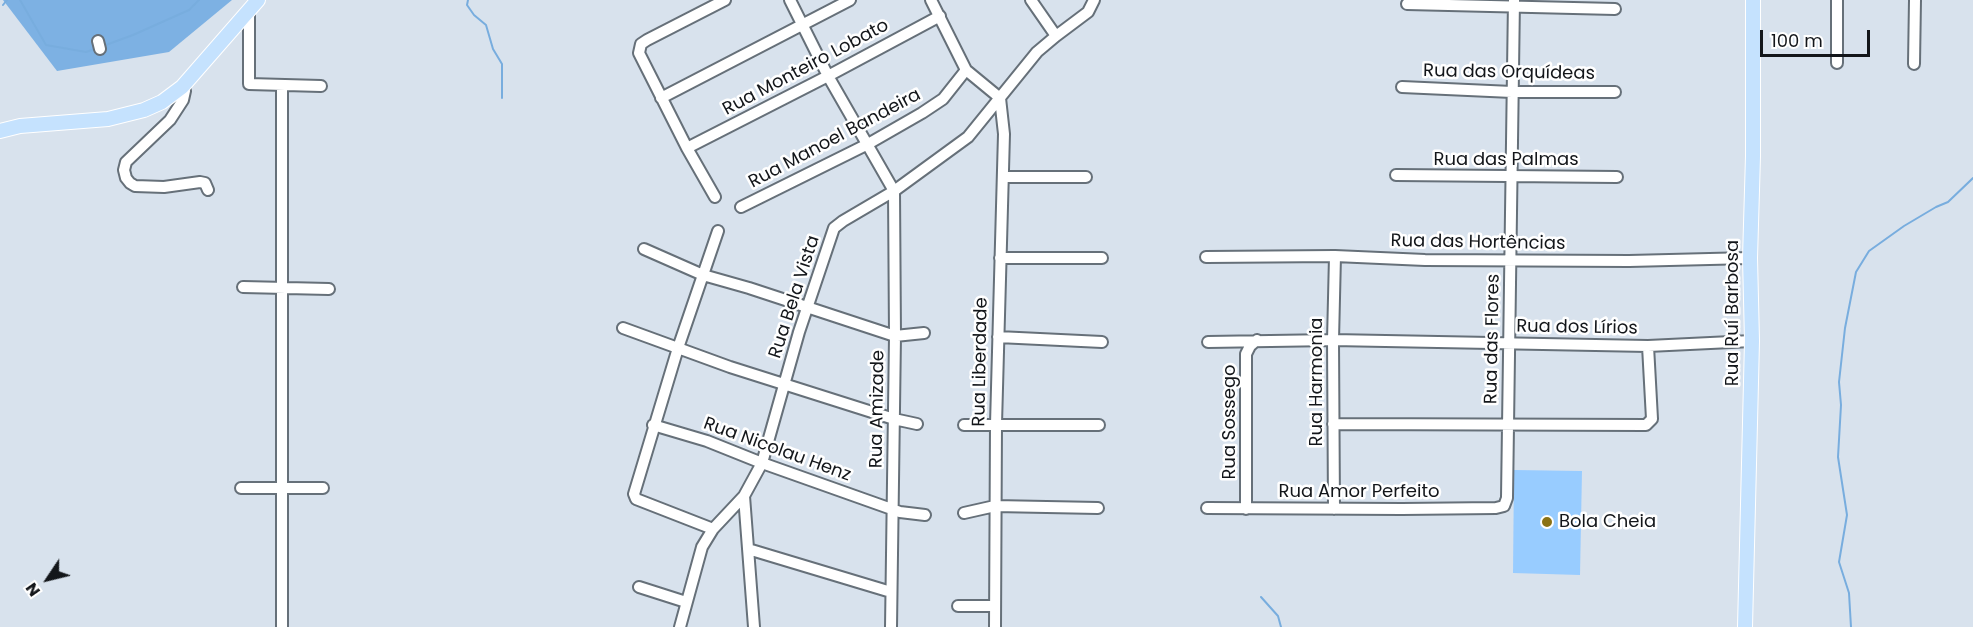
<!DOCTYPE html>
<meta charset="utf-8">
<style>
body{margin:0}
#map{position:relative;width:1973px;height:627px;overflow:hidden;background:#d8e2ed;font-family:Poppins,sans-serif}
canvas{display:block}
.north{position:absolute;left:18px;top:549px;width:60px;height:60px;-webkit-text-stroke:4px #fff;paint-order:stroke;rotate:235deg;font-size:16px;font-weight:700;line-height:24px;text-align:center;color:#13161a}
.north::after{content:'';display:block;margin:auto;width:21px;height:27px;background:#13161a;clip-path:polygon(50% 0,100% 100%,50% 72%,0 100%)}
.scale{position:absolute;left:1760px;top:30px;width:110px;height:27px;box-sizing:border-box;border:3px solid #13161a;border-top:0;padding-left:8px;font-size:18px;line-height:21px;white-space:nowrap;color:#13161a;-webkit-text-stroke:4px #fff;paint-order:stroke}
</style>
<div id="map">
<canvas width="1973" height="627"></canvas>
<div class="north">N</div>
<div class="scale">100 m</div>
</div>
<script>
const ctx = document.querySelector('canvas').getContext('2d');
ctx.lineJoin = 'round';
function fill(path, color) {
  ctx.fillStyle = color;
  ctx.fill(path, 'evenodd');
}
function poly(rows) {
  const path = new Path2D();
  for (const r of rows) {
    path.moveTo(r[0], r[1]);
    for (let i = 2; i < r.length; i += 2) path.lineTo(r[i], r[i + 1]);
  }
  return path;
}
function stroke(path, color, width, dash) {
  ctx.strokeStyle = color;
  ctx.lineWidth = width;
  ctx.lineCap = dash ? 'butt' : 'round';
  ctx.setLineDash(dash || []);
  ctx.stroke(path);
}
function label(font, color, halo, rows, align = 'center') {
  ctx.font = font + ' Poppins,sans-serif';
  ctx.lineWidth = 5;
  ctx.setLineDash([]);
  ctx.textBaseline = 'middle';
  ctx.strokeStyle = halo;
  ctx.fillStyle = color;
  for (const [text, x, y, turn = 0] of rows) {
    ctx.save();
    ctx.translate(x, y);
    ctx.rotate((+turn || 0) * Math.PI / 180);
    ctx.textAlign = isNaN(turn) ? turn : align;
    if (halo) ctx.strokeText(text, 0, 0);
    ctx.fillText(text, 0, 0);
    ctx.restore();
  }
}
fill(poly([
 [1514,470,1582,471,1580,575,1513,573]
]), '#98ccff');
fill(poly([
 [3,0,232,0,169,52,57,71]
]), '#7db1e3');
stroke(poly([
 [20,0,46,45,86,52,95,49],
 [468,0,467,5,474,15,486,25,493,49,502,64,502,98],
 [3,5,7,0],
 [103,46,133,35,189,10,199,0],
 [1261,597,1278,616,1281,627],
 [1851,627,1849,593,1839,562,1847,515,1838,457,1841,405,1839,382,1845,328,1856,272,1869,251,1904,226,1936,207,1948,202,1973,178]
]), '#78adde', 2);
const minor = poly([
 [790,0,828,76,894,191,895,336,891,627],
 [931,0,966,70,1000,98,1004,134,996,424,995,627],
 [1031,0,1056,36],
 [1407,4,1615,9],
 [249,11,249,84,321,86],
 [98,41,100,49],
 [1837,63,1837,0],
 [1914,64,1915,0],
 [282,85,282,627],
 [182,87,185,91,183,100,170,120,126,162,124,170,126,178,130,183,135,186,164,187,200,182,205,183,208,190],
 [1402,87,1512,92,1615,92],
 [661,98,850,0],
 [687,148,828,76,940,16],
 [1396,175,1617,177],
 [1003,177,1086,177],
 [715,197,687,148,639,53,641,44,647,40,725,0],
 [741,207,868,144,922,113,943,99,966,70],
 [644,249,703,275,749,288,895,336,924,333],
 [1206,257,1335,256,1425,260,1629,261,1750,258],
 [1000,258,1102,258],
 [243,287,329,289],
 [623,328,730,367,894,419,917,424],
 [998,337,1102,342],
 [1208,342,1333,340,1648,346,1752,341],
 [1333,424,1646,425,1652,419,1648,346],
 [653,425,707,441,762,463,900,512,925,515],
 [964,425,1099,425],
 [241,488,323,488],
 [744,496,754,627],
 [1207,508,1402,509,1496,508,1504,506,1507,498,1514,0],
 [1246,509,1246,354,1250,346,1257,340],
 [1334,509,1333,340,1335,256],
 [964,513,995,506,1098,508],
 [713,529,636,499,634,494,678,348,718,231],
 [748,549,891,592],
 [639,587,686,602],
 [958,606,995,606],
 [680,627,702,547,713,529,744,496,762,463,799,332,834,228,843,221,894,191,968,137,1037,52,1056,36,1088,12,1094,0]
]);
const major = poly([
 [0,131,20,126,108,119,144,110,162,102,182,87,258,0],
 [1745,627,1752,341,1750,258,1753,156,1753,0]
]);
stroke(minor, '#667079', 14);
stroke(major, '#fff', 16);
stroke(minor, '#fff', 10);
stroke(major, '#c5e2fe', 14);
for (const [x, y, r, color] of [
 [1547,522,6,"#8b7215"]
]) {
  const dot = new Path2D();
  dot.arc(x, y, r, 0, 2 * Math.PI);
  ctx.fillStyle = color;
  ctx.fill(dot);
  stroke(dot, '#fff', 2);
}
label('18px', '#13161a', '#fff', [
 ["Rua Monteiro Lobato",806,68,-28],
 ["Rua das Orquídeas",1509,73,1],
 ["Rua Manoel Bandeira",835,139,-28],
 ["Rua das Palmas",1506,160],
 ["Rua das Hortências",1478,243,1],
 ["Rua Bela Vista",795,297,-72],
 ["Rua Ruí Barbosa",1733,313,-90],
 ["Rua dos Lírios",1577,328,1],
 ["Rua das Flores",1493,339,-89],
 ["Rua Liberdade",981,362,-89],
 ["Rua Harmonia",1317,382,-90],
 ["Rua Amizade",878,409,-89],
 ["Rua Sossego",1230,422,-90],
 ["Rua Nicolau Henz",777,450,20],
 ["Rua Amor Perfeito",1359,492]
]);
label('18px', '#13161a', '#fff', [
 ["Bola Cheia",1559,522]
], 'left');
</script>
